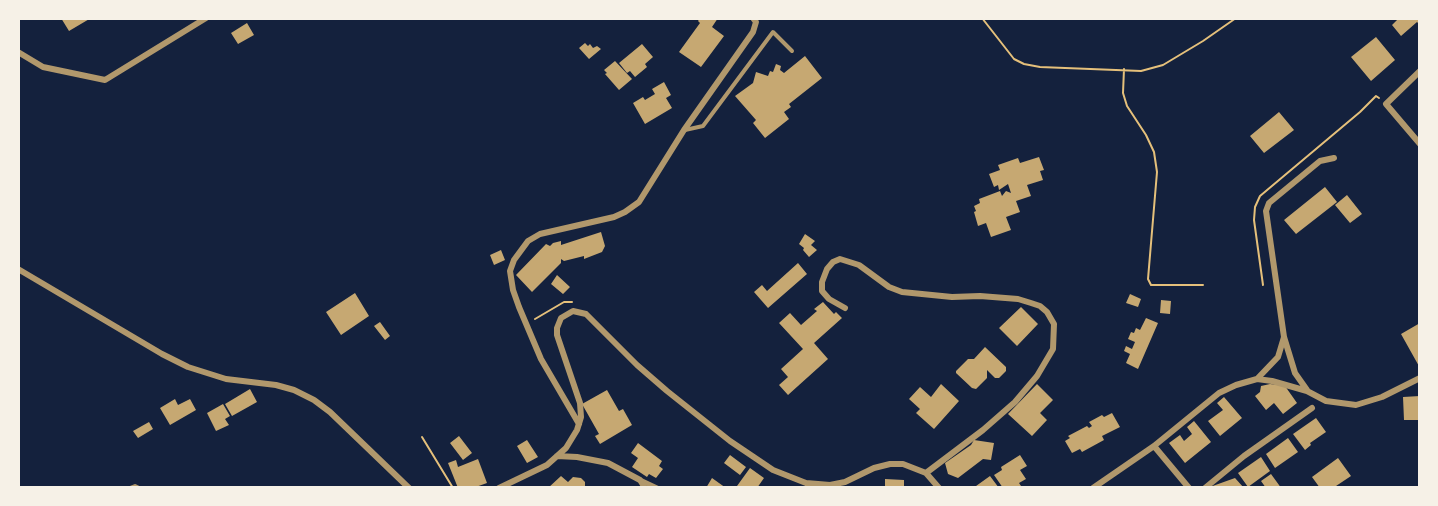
<!DOCTYPE html>
<style>
body{margin:0}
#map{position:relative;width:1438px;height:506px;overflow:hidden;background:#14213d;font-family:"Alegreya Sans",sans-serif}
canvas{display:block}
.frame{position:absolute;inset:0;border:20px solid #f6f1e7;pointer-events:none}
</style>
<div id="map">
<canvas width="1438" height="506"></canvas>
<div class="frame"></div>
</div>
<script>
const ctx = document.querySelector('canvas').getContext('2d');
ctx.lineJoin = 'round';
function fill(path, color) {
  ctx.fillStyle = color;
  ctx.fill(path, 'evenodd');
}
function poly(rows) {
  const path = new Path2D();
  for (const r of rows) {
    path.moveTo(r[0], r[1]);
    for (let i = 2; i < r.length; i += 2) path.lineTo(r[i], r[i + 1]);
  }
  return path;
}
function stroke(path, color, width, dash) {
  ctx.strokeStyle = color;
  ctx.lineWidth = width;
  ctx.lineCap = dash ? 'butt' : 'round';
  ctx.setLineDash(dash || []);
  ctx.stroke(path);
}
fill(poly([
 [61,18,91,18,69,31],
 [700,18,718,18,712,27,724,36,701,67,679,52,700,23,698,21],
 [1399,18,1420,18,1420,25,1417,22,1401,36,1392,25],
 [247,23,254,35,238,44,231,33],
 [1376,37,1395,60,1371,81,1351,57],
 [585,43,588,46,590,44,593,48,597,46,601,49,589,59,579,48],
 [642,44,653,57,645,64,647,67,635,77,630,71,627,73,619,63],
 [805,56,822,78,789,104,791,107,784,112,789,119,765,138,753,123,756,120,735,96,753,83,756,72,768,76,770,71,773,72,776,64,781,66,780,70,784,73],
 [615,61,632,79,619,90,605,74,607,73,604,70],
 [664,82,671,95,666,98,672,108,645,124,633,103,643,97,645,100,655,94,652,89],
 [1279,112,1294,130,1264,153,1250,136],
 [1039,157,1044,170,1040,171,1043,180,1027,185,1031,196,1016,201,1020,212,1006,217,1011,230,991,237,986,223,978,226,974,212,976,211,974,206,980,203,979,199,1000,191,1002,196,1006,191,1011,193,1008,184,999,190,998,185,994,187,989,174,1000,170,998,165,1018,158,1020,163],
 [1325,187,1337,202,1296,234,1284,220],
 [1347,195,1362,214,1350,223,1335,205],
 [601,232,605,246,602,252,584,259,584,256,564,261,561,259,561,263,532,292,516,275,546,244,550,246,553,243,561,241,561,245],
 [805,234,815,241,811,245,817,250,809,257,803,250,804,248,799,244],
 [501,250,505,260,494,265,490,255],
 [798,263,807,274,768,308,754,292,762,285,767,291],
 [557,275,570,287,563,294,551,284],
 [355,293,369,316,341,335,326,312],
 [1130,294,1141,299,1138,307,1126,303],
 [1161,300,1171,301,1170,314,1160,313],
 [823,302,834,314,836,312,842,318,814,343,828,359,788,395,779,385,788,377,781,369,803,349,779,323,790,313,801,325,817,311,814,309],
 [1021,307,1038,324,1017,346,999,328],
 [1146,318,1158,323,1138,369,1126,363,1130,354,1124,351,1126,346,1132,349,1135,342,1128,339,1131,332,1134,333,1136,328,1140,330],
 [380,322,390,336,385,340,374,326],
 [1420,323,1420,368,1401,334],
 [985,347,1006,367,1006,371,999,378,995,378,987,370,987,378,976,389,972,388,956,373,956,371,968,359,974,359],
 [941,384,959,401,934,429,916,413,920,409,909,399,920,387,931,397],
 [1037,384,1053,400,1040,413,1047,420,1032,436,1008,414],
 [1270,384,1285,386,1297,403,1283,414,1274,403,1266,410,1255,396,1260,392,1261,386],
 [250,389,257,402,232,416,225,404],
 [607,390,619,411,623,409,632,425,600,444,595,436,599,434,582,404],
 [1420,396,1420,420,1404,420,1403,397],
 [1224,397,1242,418,1220,436,1208,421,1223,410,1217,403],
 [175,399,178,405,190,399,196,410,170,425,160,408],
 [223,404,230,416,225,419,229,425,216,431,207,413],
 [1112,413,1120,427,1102,436,1104,440,1082,452,1080,449,1072,453,1065,441,1070,438,1068,436,1087,426,1089,428,1092,426,1089,422,1102,415,1104,417],
 [1316,418,1326,432,1310,443,1311,445,1305,450,1293,434],
 [1194,421,1211,442,1185,463,1169,443,1180,435,1184,441,1192,434,1187,427],
 [149,422,153,429,138,438,133,431],
 [459,436,472,453,463,460,450,443],
 [1288,438,1298,452,1275,468,1266,454],
 [527,440,538,457,527,463,517,446],
 [974,440,994,443,991,460,983,459,958,478,948,474,945,463,971,445],
 [638,443,662,461,659,466,663,469,656,478,649,474,647,477,632,467,638,458,631,453],
 [730,455,746,467,740,475,724,463],
 [1020,455,1027,466,1020,470,1026,479,1019,483,1021,486,1018,488,1003,488,994,475,1002,470,1001,467],
 [1261,457,1270,471,1248,487,1238,473],
 [1338,458,1351,476,1333,488,1320,488,1312,477],
 [478,459,487,483,473,488,458,488,448,463,456,460,458,467],
 [750,468,764,478,757,488,739,488,737,486],
 [1271,474,1279,485,1281,488,1266,488,1261,481],
 [561,476,568,482,573,477,581,478,585,482,585,488,548,488],
 [990,476,999,488,977,488,976,486],
 [712,478,726,488,706,488],
 [1235,478,1244,488,1207,488],
 [885,479,904,480,904,488,885,488]
]), '#c6a872');
stroke(poly([
 [982,18,1014,59,1024,64,1040,67,1141,71,1163,65,1203,41,1236,18],
 [1124,69,1123,93,1127,106,1146,135,1154,152,1157,172,1148,279,1151,285,1203,285],
 [1263,285,1254,220,1255,207,1260,196,1360,112,1376,96,1379,98],
 [535,319,564,302,572,302],
 [422,437,453,488]
]), '#e5c07b', 2);
stroke(poly([
 [685,130,703,126,773,32,792,51],
 [130,488,135,486,139,488]
]), '#b1986c', 4);
stroke(poly([
 [640,480,657,488]
]), '#b1986c', 5);
stroke(poly([
 [18,52,43,67,105,80,206,18],
 [1420,71,1386,104,1420,144],
 [18,269,162,354,188,367,226,379,276,385,294,390,314,400,330,412,409,488],
 [845,308,829,299,822,291,822,282,827,269,833,262,840,259,859,265,889,287,902,292,952,297,980,296,1018,299,1031,303,1040,306,1047,312,1054,324,1053,349,1037,376,1015,402,983,430,926,473],
 [1284,337,1266,211,1269,203,1320,161,1334,158],
 [1257,379,1278,357,1284,337,1295,373,1307,390],
 [579,424,541,359,519,307,513,290,510,271,514,260,528,241,540,234,614,217,625,212,639,202,684,130,753,32,756,22,753,18],
 [1154,446,1189,488],
 [557,456,577,457,608,463,640,480,645,488],
 [499,488,547,465,566,448,577,430,581,417,580,403,557,335,557,328,561,318,573,311,586,314,637,365,667,391,730,441,773,470,806,483,830,485,845,482,874,468,890,464,903,464,926,473,939,488],
 [1093,488,1154,446,1219,393,1236,385,1257,379,1272,381,1307,391,1326,401,1356,405,1382,397,1420,378],
 [1205,488,1244,456,1312,408]
]), '#b1986c', 6);
</script>
